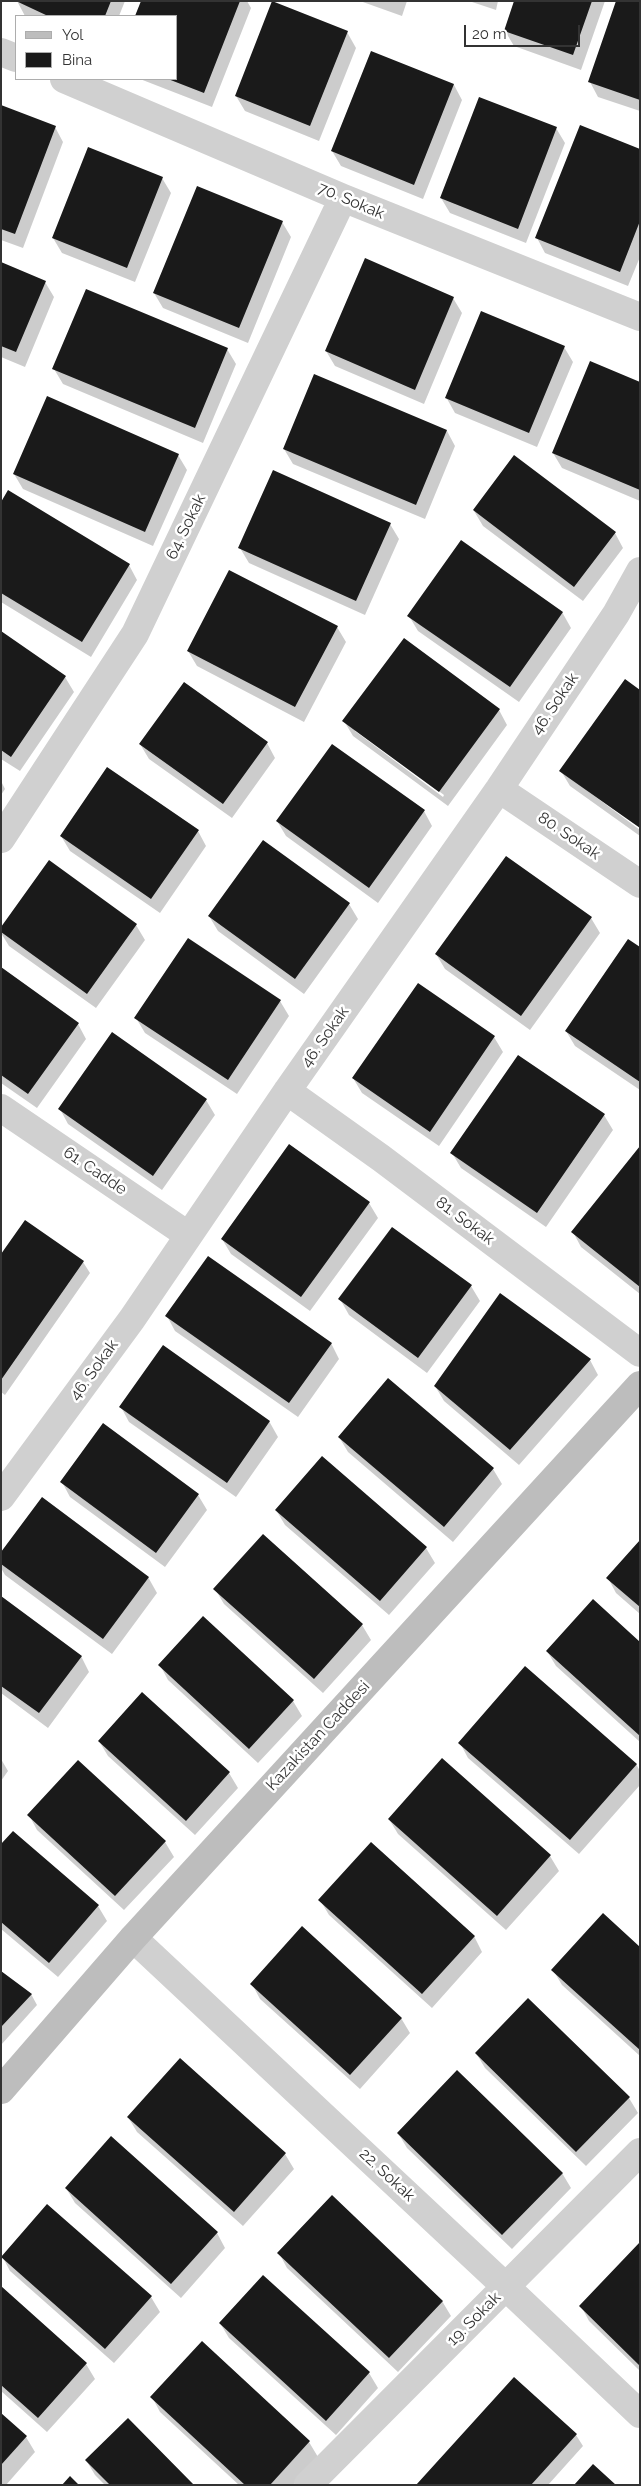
<!DOCTYPE html>
<style>
body{margin:0}
#map{position:relative;width:641px;height:2486px;overflow:hidden;background:#fff;font-family:Raleway,sans-serif}
canvas{display:block}
.frame{position:absolute;inset:0;border:2px solid #333;pointer-events:none}
.legend{position:absolute;left:15px;top:15px;width:162px;height:65px;box-sizing:border-box;background:#fff;border:1px solid #adadad;margin:0;padding:6px 9px;list-style:none;font-size:15px;color:#333}
.legend li{display:flex;align-items:center;gap:10px;height:25px}
.legend b{width:25px;border:1px solid #adadad}
.scale{position:absolute;left:464px;top:25px;width:116px;height:22px;box-sizing:border-box;border:2px solid #333;border-top:0;padding-left:6px;font-size:15px;line-height:18px;white-space:nowrap;color:#333;-webkit-text-stroke:4px #fff;paint-order:stroke}
</style>
<div id="map">
<canvas width="641" height="2486"></canvas>
<div class="frame"></div>
<ul class="legend">
<li><b style="height:6px;background:#bdbdbd"></b>Yol</li>
<li><b style="height:14px;background:#1a1a1a"></b>Bina</li>
</ul>
<div class="scale">20 m</div>
</div>
<script>
const ctx = document.querySelector('canvas').getContext('2d');
ctx.lineJoin = 'round';
function fill(path, color) {
  ctx.fillStyle = color;
  ctx.fill(path, 'evenodd');
}
function poly(rows) {
  const path = new Path2D();
  for (const r of rows) {
    path.moveTo(r[0], r[1]);
    for (let i = 2; i < r.length; i += 2) path.lineTo(r[i], r[i + 1]);
  }
  return path;
}
function stroke(path, color, width, dash) {
  ctx.strokeStyle = color;
  ctx.lineWidth = width;
  ctx.lineCap = dash ? 'butt' : 'round';
  ctx.setLineDash(dash || []);
  ctx.stroke(path);
}
function label(font, color, halo, rows, align = 'center') {
  ctx.font = font + ' Raleway,sans-serif';
  ctx.lineWidth = 5;
  ctx.setLineDash([]);
  ctx.textBaseline = 'middle';
  ctx.strokeStyle = halo;
  ctx.fillStyle = color;
  for (const [text, x, y, turn = 0] of rows) {
    ctx.save();
    ctx.translate(x, y);
    ctx.rotate((+turn || 0) * Math.PI / 180);
    ctx.textAlign = isNaN(turn) ? turn : align;
    if (halo) ctx.strokeText(text, 0, 0);
    ctx.fillText(text, 0, 0);
    ctx.restore();
  }
}
fill(poly([
 [17,1,125,1,119,16,25,16],
 [142,1,247,1,251,8,212,107,140,79,176,79,176,16,136,16],
 [360,1,407,1,402,16],
 [469,1,498,1,496,10],
 [516,1,605,1,581,70,514,46,505,31],
 [640,1,640,111,598,97,590,82],
 [347,32,356,48,319,141,245,111,236,96],
 [372,52,454,85,462,100,423,199,341,166,332,151],
 [1,107,55,127,63,142,23,248,1,240],
 [556,128,565,143,526,243,450,213,441,198],
 [640,150,640,257,628,286,545,253,537,238],
 [162,178,171,193,135,282,62,253,53,238],
 [282,222,291,237,248,343,163,308,154,293],
 [1,263,45,282,54,297,25,367,1,357],
 [453,298,462,313,424,404,335,366,326,351],
 [564,347,573,362,537,447,455,413,446,397],
 [227,349,236,364,203,443,63,384,54,369],
 [640,383,640,501,562,468,553,453],
 [447,431,455,446,425,519,293,464,284,449],
 [178,455,187,470,153,546,23,489,14,474],
 [1,504,129,565,137,580,91,657,1,602],
 [474,511,615,533,623,548,583,601,483,526],
 [390,524,399,539,365,615,249,563,240,548],
 [562,612,571,628,519,702,418,631,409,616],
 [337,627,346,642,304,722,197,666,188,651],
 [1,633,65,677,74,692,20,771,1,759],
 [499,710,507,725,448,806,353,736,344,721],
 [355,728,444,795,443,797,355,731],
 [267,743,275,758,232,818,149,759,140,744],
 [561,771,640,830,640,836,570,786],
 [1,781,5,789,1,795],
 [424,811,432,826,378,903,286,836,277,821],
 [198,831,206,846,160,913,70,851,61,836],
 [349,904,358,919,304,994,218,931,209,916],
 [591,918,600,933,530,1030,445,969,436,954],
 [136,925,145,940,96,1008,9,946,1,933,1,929],
 [640,948,640,1090,575,1046,566,1031],
 [1,969,78,1024,86,1039,37,1108,1,1083],
 [418,985,494,1037,503,1052,439,1146,362,1093,353,1078],
 [280,1001,289,1016,237,1094,145,1033,136,1018],
 [206,1100,215,1115,162,1190,68,1124,60,1109],
 [604,1115,613,1130,546,1227,461,1168,452,1153],
 [640,1148,640,1294,581,1247,573,1232],
 [369,1203,378,1218,310,1311,231,1254,222,1239],
 [393,1228,471,1286,480,1301,427,1373,349,1315,340,1299],
 [1,1256,83,1262,90,1273,5,1395,1,1392],
 [167,1316,331,1343,339,1359,298,1417,175,1331],
 [590,1360,598,1375,519,1465,444,1401,435,1386],
 [388,1380,493,1469,502,1484,453,1542,348,1452,339,1437],
 [121,1407,269,1421,278,1437,236,1497,129,1422],
 [322,1458,426,1548,435,1563,389,1615,285,1525,276,1510],
 [62,1482,198,1495,207,1510,165,1567,70,1497],
 [263,1536,362,1625,371,1640,323,1693,224,1604,215,1589],
 [640,1542,640,1614,616,1593,608,1578],
 [1,1554,148,1577,157,1593,112,1654,5,1575,1,1568],
 [1,1598,81,1656,89,1672,48,1728,1,1693],
 [640,1643,640,1742,556,1666,547,1651],
 [160,1665,293,1701,302,1716,258,1763,168,1680],
 [142,1694,229,1773,238,1788,195,1835,108,1756,99,1741],
 [460,1743,636,1764,640,1771,640,1785,579,1854,468,1758],
 [1,1759,8,1771,1,1781],
 [29,1815,165,1842,174,1857,124,1910,37,1830],
 [389,1819,550,1856,559,1871,506,1930,398,1834],
 [1,1846,98,1906,107,1921,58,1977,1,1929],
 [320,1900,474,1936,482,1952,432,2008,329,1915],
 [640,1948,640,2056,562,1985,553,1970],
 [1,1973,31,1994,37,2005,1,2045],
 [252,1984,401,2018,410,2033,360,2089,260,1999],
 [476,2053,629,2098,638,2113,586,2166,485,2068],
 [180,2060,285,2154,294,2169,243,2226,137,2132,128,2117],
 [398,2133,562,2173,571,2188,512,2249,407,2148],
 [66,2188,217,2233,225,2248,181,2298,75,2203],
 [640,2244,640,2371,589,2321,581,2306],
 [279,2253,442,2301,451,2316,398,2372,287,2268],
 [2,2256,151,2297,160,2312,114,2363,10,2271],
 [263,2276,369,2373,378,2388,336,2435,229,2338,220,2323],
 [1,2288,86,2364,95,2379,47,2432,1,2391],
 [202,2343,309,2442,318,2457,293,2485,239,2485,160,2412,152,2397],
 [514,2378,576,2435,583,2446,548,2485,418,2485],
 [1,2415,26,2437,35,2452,6,2485,1,2485],
 [86,2460,193,2485,105,2485,95,2475]
]), '#0003');
fill(poly([
 [16,1,111,1,105,16,48,16],
 [141,1,240,1,204,93,168,79,176,79,176,16,135,16],
 [272,1,348,31,310,126,235,96],
 [514,1,592,1,573,55,504,31],
 [616,1,640,1,640,100,588,82],
 [371,51,454,84,414,185,331,151],
 [479,97,557,127,518,229,440,198],
 [1,105,56,126,15,234,1,229],
 [580,125,640,149,640,221,620,272,535,238],
 [88,147,163,177,127,268,52,238],
 [197,186,283,221,239,328,153,293],
 [365,258,454,297,415,390,325,351],
 [1,262,46,281,16,352,1,346],
 [86,289,228,348,195,428,52,369],
 [481,311,565,346,529,433,445,398],
 [590,361,640,382,640,490,552,453],
 [314,374,447,430,416,505,283,449],
 [47,396,179,454,145,532,13,474],
 [514,455,616,532,574,587,473,510],
 [273,470,391,523,356,601,238,548],
 [8,490,130,564,82,642,1,593,1,502],
 [461,540,563,612,510,687,407,616],
 [229,570,338,626,295,707,187,651],
 [1,631,66,676,11,757,1,750],
 [404,638,500,709,439,792,342,721],
 [625,679,640,690,640,828,559,771],
 [184,682,268,742,223,804,139,744],
 [332,744,425,810,369,888,276,821],
 [107,767,199,830,151,899,60,836],
 [263,840,350,903,295,979,208,916],
 [506,856,592,917,521,1016,435,954],
 [49,860,137,924,87,994,1,932,1,927],
 [188,938,281,1000,228,1080,134,1018],
 [628,939,640,947,640,1082,565,1031],
 [1,967,79,1023,28,1094,1,1075],
 [418,983,495,1036,430,1132,352,1078],
 [112,1032,207,1099,153,1176,58,1109],
 [518,1055,605,1114,537,1213,450,1153],
 [289,1144,370,1202,301,1297,221,1239],
 [640,1146,640,1287,571,1232],
 [25,1220,84,1261,1,1380,1,1254],
 [392,1227,472,1285,418,1358,338,1299],
 [208,1256,332,1343,289,1403,165,1316],
 [500,1293,591,1359,510,1450,434,1386],
 [163,1345,270,1421,227,1483,119,1407],
 [388,1378,494,1468,444,1527,338,1437],
 [103,1423,199,1494,156,1553,60,1482],
 [322,1456,427,1547,380,1601,275,1510],
 [42,1497,149,1577,103,1639,1,1564,1,1552],
 [263,1534,363,1624,314,1679,213,1589],
 [640,1540,640,1607,606,1578],
 [1,1596,82,1656,39,1713,1,1686],
 [593,1599,640,1642,640,1736,546,1651],
 [203,1616,294,1700,249,1749,158,1665],
 [525,1666,637,1764,570,1840,458,1743],
 [142,1692,230,1772,186,1821,98,1741],
 [442,1758,551,1855,497,1916,388,1819],
 [78,1760,166,1841,115,1896,27,1815],
 [13,1831,99,1905,49,1963,1,1922,1,1844],
 [371,1842,475,1936,422,1994,318,1900],
 [603,1913,640,1947,640,2050,551,1970],
 [302,1926,402,2018,350,2075,250,1984],
 [1,1971,32,1994,1,2027],
 [528,1998,630,2097,576,2152,475,2053],
 [180,2058,286,2153,234,2212,127,2117],
 [457,2070,563,2173,502,2235,397,2133],
 [111,2136,218,2232,171,2284,65,2188],
 [332,2195,443,2301,389,2358,277,2253],
 [47,2204,152,2296,105,2349,1,2257],
 [640,2242,640,2366,579,2306],
 [263,2275,370,2372,326,2421,219,2323],
 [1,2286,87,2363,38,2418,1,2385],
 [202,2341,310,2441,270,2485,245,2485,150,2397],
 [514,2377,577,2434,531,2485,416,2485],
 [1,2413,27,2436,1,2465],
 [128,2418,194,2485,110,2485,85,2460],
 [593,2464,616,2485,574,2485],
 [70,2476,79,2485,62,2485]
]), '#1a1a1a');
stroke(poly([
 [1,52,16,58],
 [64,79,343,198,640,317],
 [499,789,640,884],
 [1,839,135,634,343,198],
 [287,1091,381,1158,640,1353],
 [1,1108,188,1235],
 [1,1497,132,1319,287,1091,499,789,616,614,640,571],
 [133,1938,506,2287,640,2414],
 [308,2485,640,2152]
]), '#d0d0d0', 28);
stroke(poly([
 [1,2090,133,1938,640,1385]
]), '#bdbdbd', 28);
label('16px', '#333', '#fff', [
 ["70. Sokak",351,201,23],
 ["64. Sokak",186,527,-64],
 ["46. Sokak",555,704,-56],
 ["80. Sokak",569,836,34],
 ["46. Sokak",325,1037,-55],
 ["61. Cadde",95,1171,34],
 ["81. Sokak",465,1221,37],
 ["46. Sokak",94,1370,-54],
 ["Kazakistan Caddesi",318,1736,-47],
 ["22. Sokak",387,2175,43],
 ["19. Sokak",474,2319,-45]
]);
</script>
